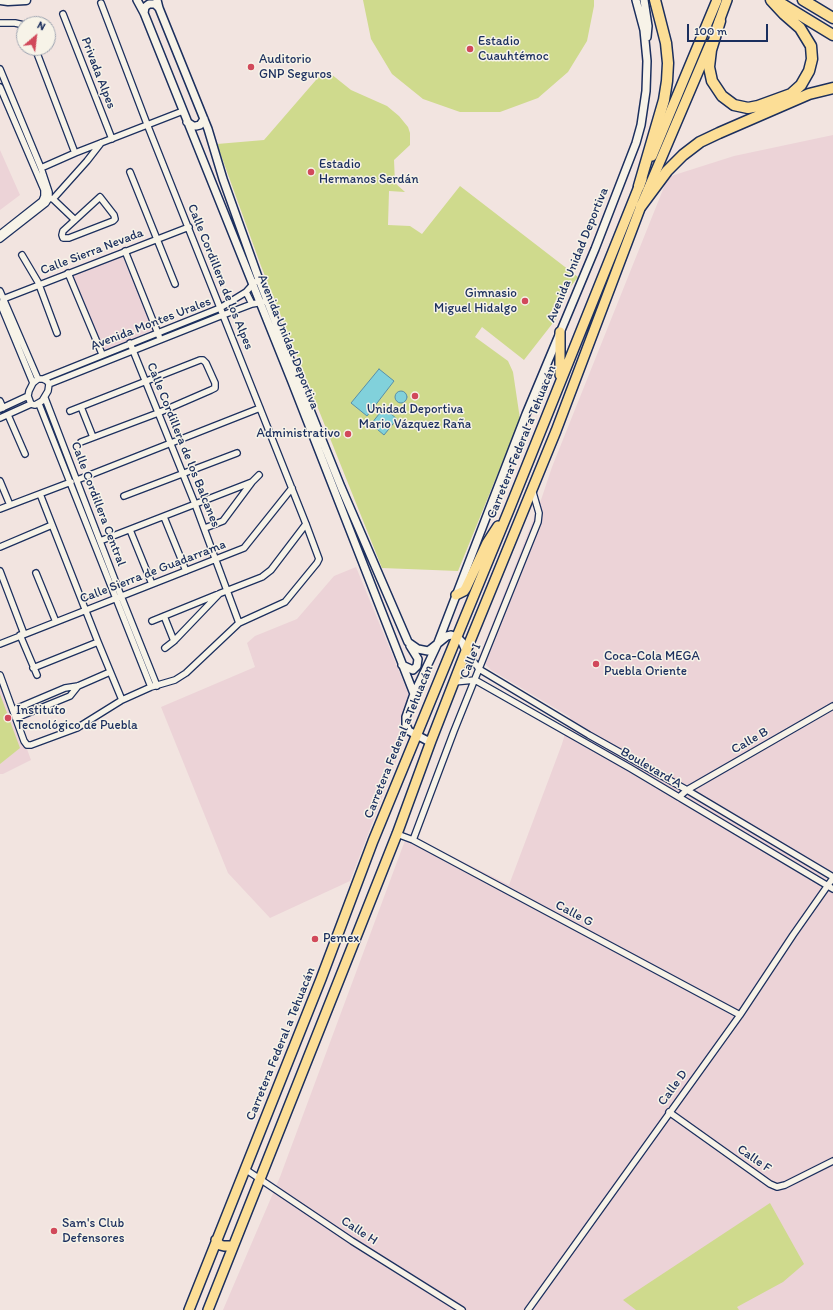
<!DOCTYPE html>
<meta charset="utf-8">
<style>
body{margin:0}
#map{position:relative;width:833px;height:1310px;overflow:hidden;background:#f2e4e0;font-family:Itim,sans-serif}
canvas{display:block}
.north{position:absolute;left:16px;top:16px;width:40px;height:40px;box-sizing:border-box;background:#f7f3e8;border:1px solid #9fa5b1;border-radius:50%;rotate:28deg;font-size:11px;font-weight:700;line-height:16px;text-align:center;color:#1b2f5e}
.north::after{content:'';display:block;margin:auto;width:14px;height:18px;background:#d1495b;clip-path:polygon(50% 0,100% 100%,50% 72%,0 100%)}
.scale{position:absolute;left:687px;top:24px;width:81px;height:18px;box-sizing:border-box;border:2px solid #1b2f5e;border-top:0;padding-left:5px;font-size:12px;line-height:14px;white-space:nowrap;color:#1b2f5e;-webkit-text-stroke:3px #f7f3e8;paint-order:stroke}
</style>
<div id="map">
<canvas width="833" height="1310"></canvas>
<div class="north">N</div>
<div class="scale">100 m</div>
</div>
<script>
const ctx = document.querySelector('canvas').getContext('2d');
ctx.lineJoin = 'round';
function fill(path, color) {
  ctx.fillStyle = color;
  ctx.fill(path, 'evenodd');
}
function poly(rows) {
  const path = new Path2D();
  for (const r of rows) {
    if (r.length === 3) {
      path.moveTo(r[0] + r[2], r[1]);
      path.arc(r[0], r[1], r[2], 0, 2 * Math.PI);
      continue;
    }
    path.moveTo(r[0], r[1]);
    for (let i = 2; i < r.length; i += 2) path.lineTo(r[i], r[i + 1]);
  }
  return path;
}
function stroke(path, color, width, dash) {
  ctx.strokeStyle = color;
  ctx.lineWidth = width;
  ctx.lineCap = dash ? 'butt' : 'round';
  ctx.setLineDash(dash || []);
  ctx.stroke(path);
}
function label(font, color, halo, rows, align = 'center') {
  ctx.font = font + ' Itim,sans-serif';
  ctx.lineWidth = 3;
  ctx.setLineDash([]);
  ctx.textBaseline = 'middle';
  ctx.strokeStyle = halo;
  ctx.fillStyle = color;
  for (const [text, x, y, turn = 0] of rows) {
    ctx.save();
    ctx.translate(x, y);
    ctx.rotate((+turn || 0) * Math.PI / 180);
    ctx.textAlign = isNaN(turn) ? turn : align;
    if (halo) ctx.strokeText(text, 0, 0);
    ctx.fillText(text, 0, 0);
    ctx.restore();
  }
}
fill(poly([
 [833,135,833,1310,223,1310,280,1177,407,835,422,841,509,885,562,744,570,717,491,670,479,657,541,500,552,467,668,177,734,156],
 [0,150,20,195,0,210],
 [122,255,153,330,103,351,71,276],
 [356,567,409,695,399,725,404,741,350,881,270,918,228,873,161,707,255,667,247,643,255,636,297,619,334,576],
 [0,676,31,760,3,774,0,774]
]), '#ecd3d7');
fill(poly([
 [363,0,594,0,594,6,587,41,568,72,538,98,500,112,460,112,423,99,392,74,371,39],
 [322,73,331,74,351,90,387,106,399,116,408,127,410,133,410,145,394,160,395,183,405,192,389,191,388,225,410,226,422,234,460,186,578,277,549,314,556,319,524,360,482,327,475,337,508,361,513,372,520,419,458,571,382,568,261,266,217,144,264,140],
 [0,694,20,748,0,764],
 [770,1203,804,1264,783,1282,737,1307,739,1310,636,1310,623,1300]
]), '#cfda8d');
const water = poly([
 [379,369,394,381,367,416,351,403,379,369],
 [401,397,6],
 [384,408,397,419,384,435,371,424,384,408]
]);
fill(water, '#81d1db');
stroke(water, '#5890a9', 1);
const minor = poly([
 [63,14,112,139],
 [0,23,15,23,24,25],
 [35,48,75,153],
 [0,69,41,168,49,192,49,198,46,203,0,239],
 [0,87,44,190,44,196,42,201,0,234],
 [41,168,75,153,183,111],
 [130,172,175,284],
 [100,197,114,215,115,219,113,221,69,238,63,238,62,235,63,231,100,197],
 [49,198,53,199,75,220],
 [53,199,87,161,101,143],
 [125,251,159,336],
 [22,255,38,282,57,333],
 [68,273,102,354],
 [0,291,38,379],
 [246,292,252,304],
 [3,299,189,227],
 [0,303,33,383],
 [130,343,195,504,239,623],
 [38,379,43,379,47,381,49,384,48,391,42,401,35,405,31,404,28,396,29,391,33,383,38,379],
 [43,379,220,308,246,292,255,282],
 [49,384,223,315,252,304,263,302],
 [45,398,121,596,157,686],
 [0,401,3,408],
 [39,404,151,687],
 [81,407,93,437],
 [0,409,28,396],
 [70,411,200,360,203,360,206,363,215,383,215,388,211,390,158,413,81,442],
 [8,415,25,454],
 [0,418,31,404],
 [77,480,260,408],
 [0,481,10,505],
 [40,494,98,642,122,700],
 [124,496,237,453],
 [0,509,71,482],
 [164,517,186,571],
 [205,528,223,521,252,482],
 [130,530,152,584],
 [100,541,252,482,259,475],
 [0,547,52,525],
 [0,571,24,634],
 [36,573,56,622],
 [164,616,174,641],
 [152,621,221,593,262,577,271,570,306,524],
 [20,635,37,675],
 [0,644,244,548,292,488],
 [165,648,174,641,219,594],
 [466,651,479,669,589,735,687,790,833,877],
 [33,668,98,642],
 [0,675,24,741,27,745,31,745,77,728,122,700,151,687,175,680,186,673,239,623,285,602,317,563,319,559,306,524,147,124,101,3],
 [454,682,475,680,630,768,833,889],
 [13,710,65,688,78,686,110,672],
 [16,718,70,696,78,686],
 [679,797,687,790,833,706],
 [397,834,413,840,740,1015],
 [413,840,454,731,538,522,539,513,532,489],
 [669,1112,770,1184,777,1187,785,1185,833,1161],
 [245,1169,352,1241,462,1310],
 [528,1310,740,1015,793,935,833,878]
]);
const tertiary = poly([
 [137,0,144,13,292,382,414,694],
 [157,0,159,8,208,129,223,179,258,277,298,380,341,487,408,642,418,649,428,651,431,649,447,636,451,635,457,637,462,642,466,651],
 [644,0,648,26,647,37],
 [144,13,145,7,149,4,155,4,159,8],
 [187,122,193,126,196,126,200,125,204,119],
 [402,665,413,670,417,666,418,659,410,646],
 [431,741,426,740,409,731,406,725,406,717,414,694,437,645,526,414,595,249,636,143,641,125,646,91,647,61,644,30,636,0]
]);
const secondary = poly([
 [0,0,8,1,26,0]
]);
const primary = poly([
 [717,27,727,0],
 [652,156,717,0],
 [560,375,560,332],
 [456,595,464,591,466,588,487,543,498,526],
 [216,1240,220,1245,224,1246,233,1246],
 [189,1310,321,979,373,841,509,510,642,179],
 [208,1310,397,834,431,741,466,651,556,431,641,206,710,44]
]);
const motorway = poly([
 [803,0,833,18],
 [777,1,833,35],
 [720,21,711,50,709,67,712,81,722,96,734,105,748,108,758,106,791,94,801,85,809,71,812,59,811,46,800,28,784,14,771,0],
 [639,186,664,100,667,81,668,63,666,43,655,0],
 [641,206,667,171,683,155,700,142,719,133,809,94,833,88]
]);
stroke(minor, '#1b2f5e', 8);
stroke(tertiary, '#1b2f5e', 10);
stroke(secondary, '#1b2f5e', 11);
stroke(primary, '#1b2f5e', 12);
stroke(motorway, '#1b2f5e', 13);
stroke(minor, '#f7f3e8', 5.5);
stroke(tertiary, '#f7f3e8', 7);
stroke(secondary, '#f7f3e8', 8);
stroke(primary, '#fcde96', 9);
stroke(motorway, '#fcde96', 10);
for (const [x, y, r, color] of [
 [470,49,4,"#d1495b"],
 [251,67,4,"#d1495b"],
 [311,172,4,"#d1495b"],
 [525,301,4,"#d1495b"],
 [415,396,4,"#d1495b"],
 [348,434,4,"#d1495b"],
 [596,664,4,"#d1495b"],
 [8,718,4,"#d1495b"],
 [315,939,4,"#d1495b"],
 [54,1231,4,"#d1495b"]
]) {
  const dot = new Path2D();
  dot.arc(x, y, r, 0, 2 * Math.PI);
  ctx.fillStyle = color;
  ctx.fill(dot);
  stroke(dot, '#f7f3e8', 1.5);
}
label('13px', '#1b2f5e', '#f7f3e8', [
 ["Estadio",478,42],
 ["Cuauhtémoc",478,57],
 ["Auditorio",259,60],
 ["GNP Seguros",259,75],
 ["Estadio",319,165],
 ["Hermanos Serdán",319,180],
 ["Gimnasio",517,294,"right"],
 ["Miguel Hidalgo",517,309,"right"],
 ["Unidad Deportiva",415,410,"center"],
 ["Mario Vázquez Raña",415,425,"center"],
 ["Administrativo",340,434,"right"],
 ["Coca-Cola MEGA",604,657],
 ["Puebla Oriente",604,672],
 ["Instituto",16,711],
 ["Tecnológico de Puebla",16,726],
 ["Pemex",323,939],
 ["Sam's Club",62,1224],
 ["Defensores",62,1239]
], 'left');
label('13px', '#1b2f5e', '#f7f3e8', [
 ["Privada Alpes",98,73,69],
 ["Calle Sierra Nevada",92,252,-21],
 ["Avenida Unidad Deportiva",578,255,-68],
 ["Calle Cordillera de los Alpes",220,277,68],
 ["Avenida Montes Urales",151,324,-21],
 ["Avenida Unidad Deportiva",288,342,68],
 ["Carretera Federal a Tehuacán",522,442,-68],
 ["Calle Cordillera de los Balcanes",183,445,68],
 ["Calle Cordillera Central",98,504,69],
 ["Calle Sierra de Guadarrama",153,572,-21],
 ["Calle I",471,661,-68],
 ["Calle B",750,741,-30],
 ["Carretera Federal a Tehuacán",399,742,-68],
 ["Boulevard A",651,768,30],
 ["Calle G",574,914,28],
 ["Carretera Federal a Tehuacán",281,1044,-68],
 ["Calle D",673,1088,-54],
 ["Calle F",754,1159,35],
 ["Calle H",359,1231,33]
]);
</script>
